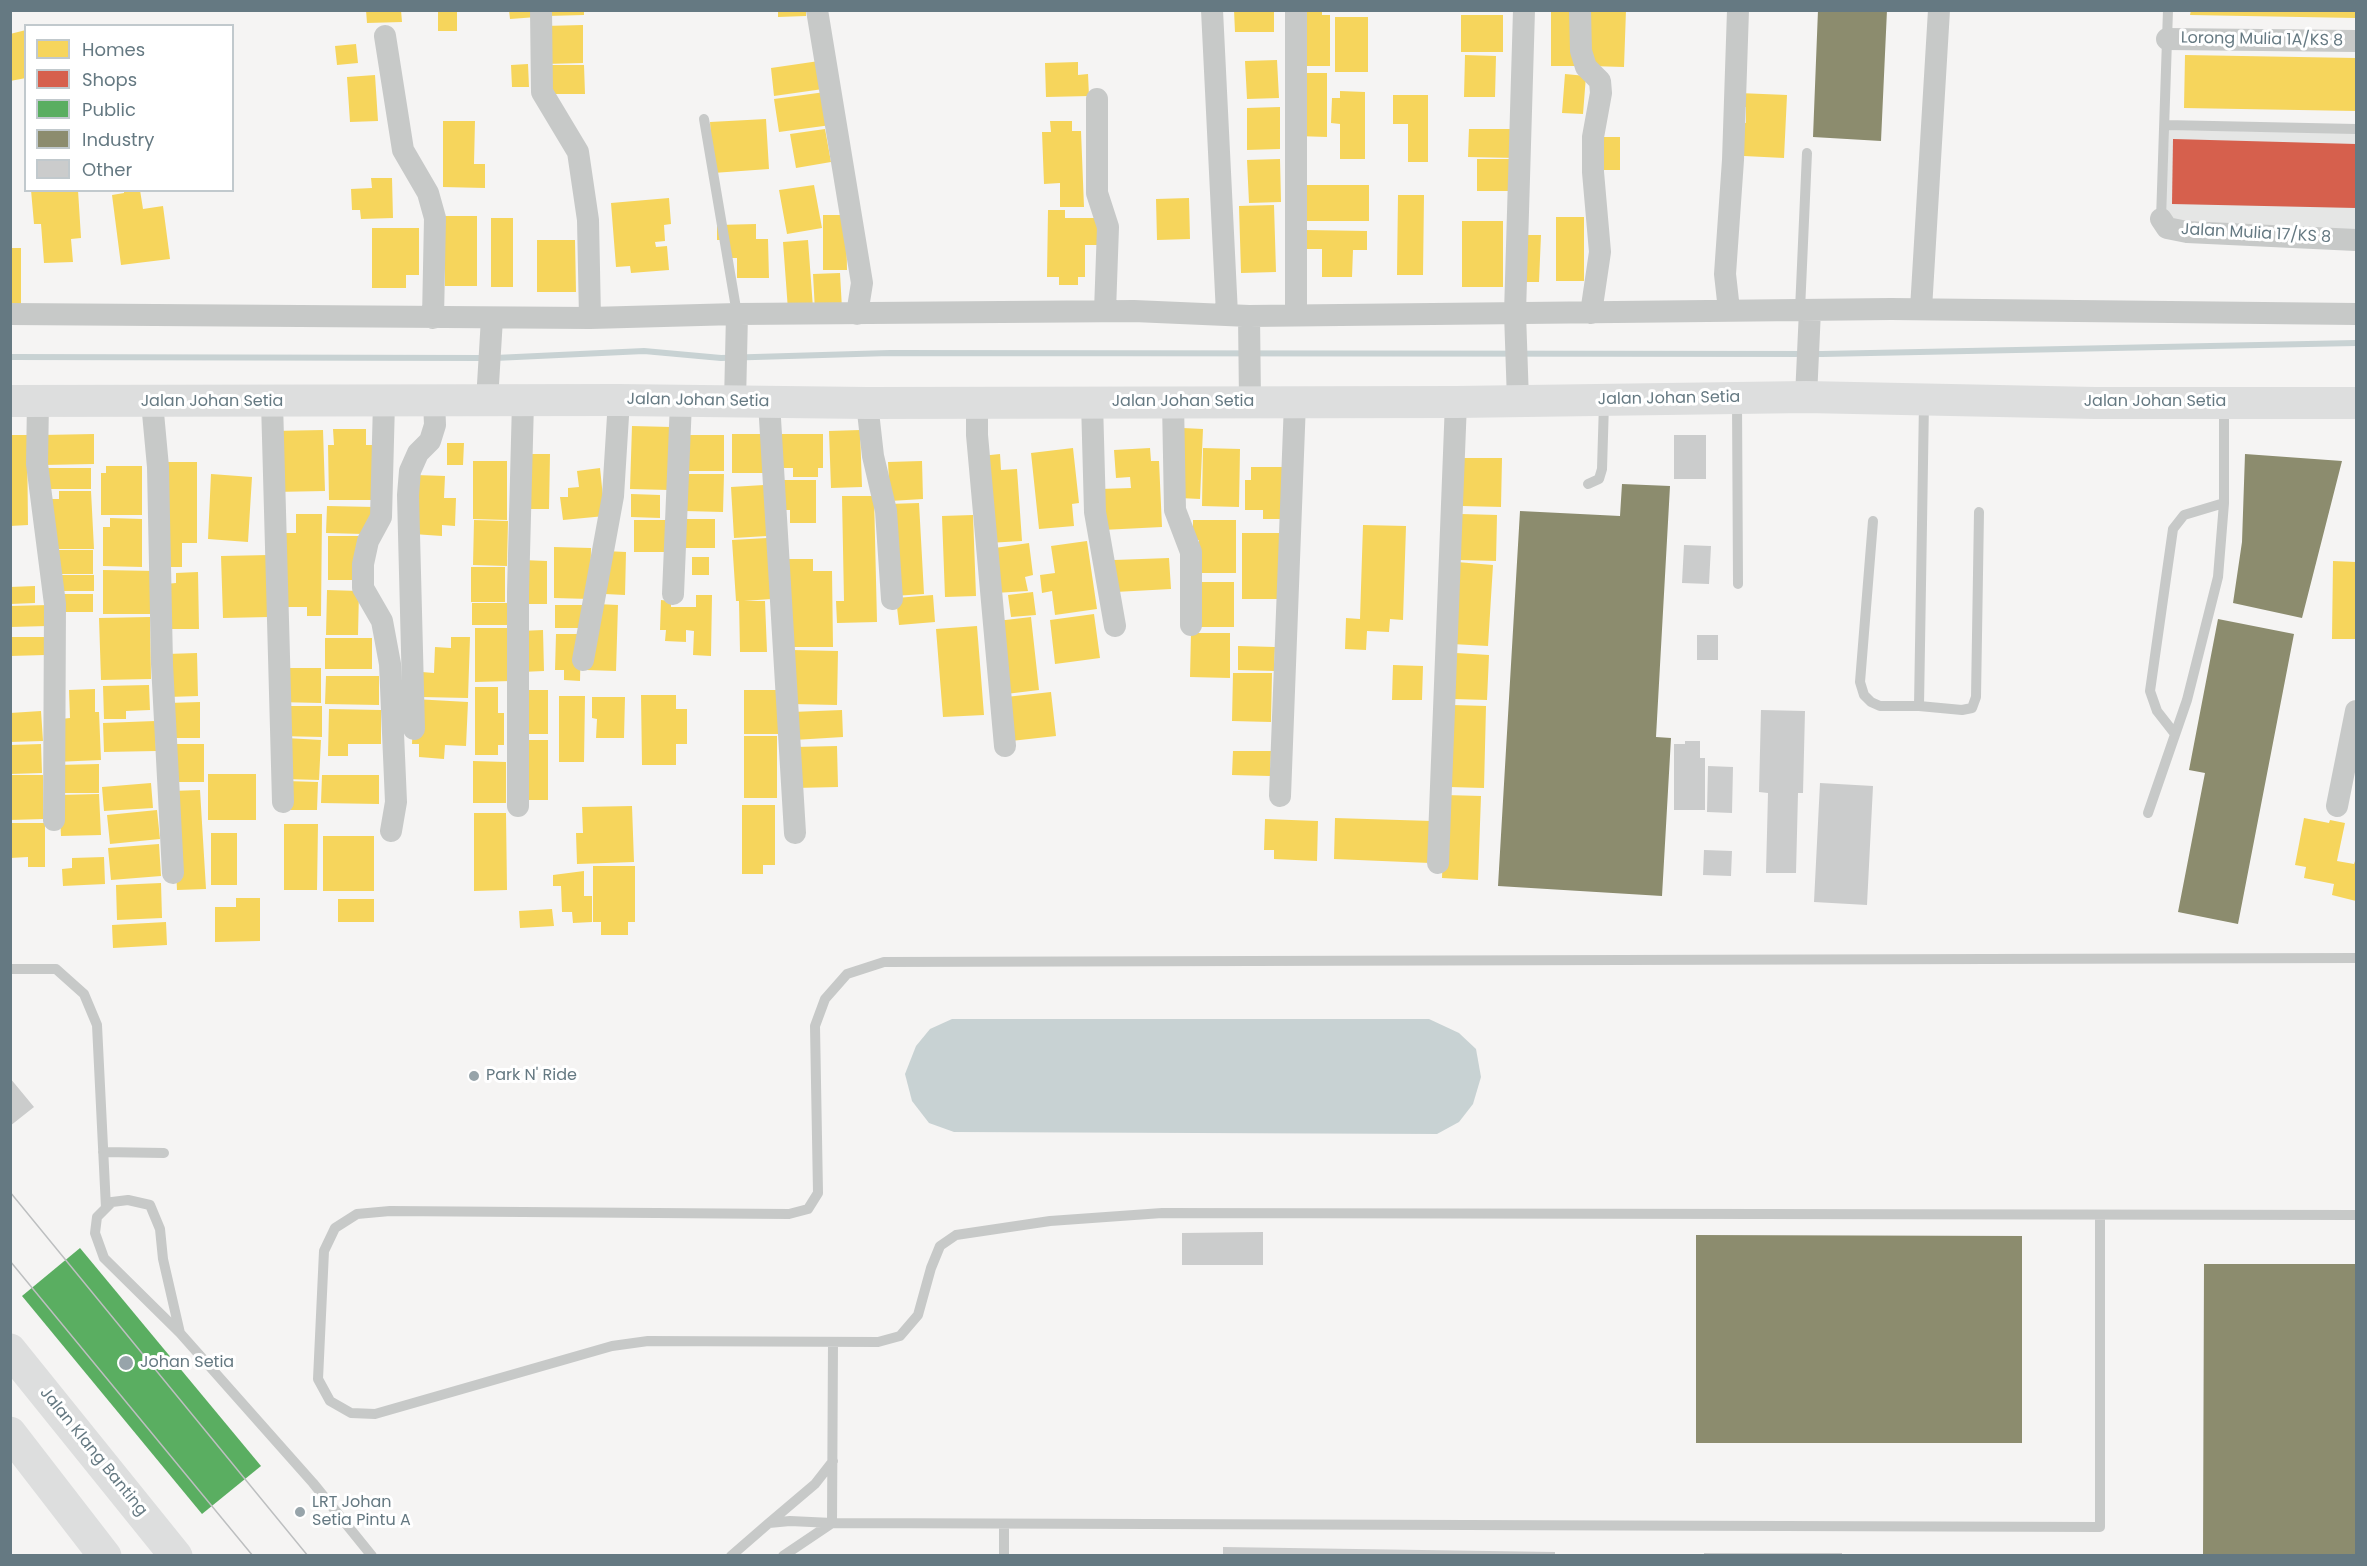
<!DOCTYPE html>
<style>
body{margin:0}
#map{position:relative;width:2367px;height:1566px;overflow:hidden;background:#f5f4f3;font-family:Poppins,sans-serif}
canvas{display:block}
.frame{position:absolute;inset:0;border:12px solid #657982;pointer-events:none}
.legend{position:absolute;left:24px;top:24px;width:210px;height:168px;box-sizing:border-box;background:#fff;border:2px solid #c1c9cd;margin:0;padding:8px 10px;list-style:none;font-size:18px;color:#657982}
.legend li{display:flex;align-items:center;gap:12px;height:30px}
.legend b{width:30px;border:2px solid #c1c9cd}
</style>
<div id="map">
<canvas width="2367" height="1566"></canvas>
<div class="frame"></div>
<ul class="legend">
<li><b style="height:16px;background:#f6d55c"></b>Homes</li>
<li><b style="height:16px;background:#d6604d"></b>Shops</li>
<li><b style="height:16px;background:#5aae61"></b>Public</li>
<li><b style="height:16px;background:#8c8c6e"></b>Industry</li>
<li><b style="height:16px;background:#cbcccc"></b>Other</li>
</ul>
</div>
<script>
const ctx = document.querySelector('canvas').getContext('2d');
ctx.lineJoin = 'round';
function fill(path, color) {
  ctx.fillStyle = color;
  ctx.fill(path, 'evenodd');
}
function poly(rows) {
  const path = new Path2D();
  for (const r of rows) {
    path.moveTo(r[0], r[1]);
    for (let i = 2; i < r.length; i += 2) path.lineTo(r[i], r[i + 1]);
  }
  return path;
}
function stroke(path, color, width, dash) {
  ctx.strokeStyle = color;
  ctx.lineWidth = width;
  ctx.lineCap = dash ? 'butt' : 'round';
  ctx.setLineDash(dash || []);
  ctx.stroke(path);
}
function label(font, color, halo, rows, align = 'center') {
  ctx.font = font + ' Poppins,sans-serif';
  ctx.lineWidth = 6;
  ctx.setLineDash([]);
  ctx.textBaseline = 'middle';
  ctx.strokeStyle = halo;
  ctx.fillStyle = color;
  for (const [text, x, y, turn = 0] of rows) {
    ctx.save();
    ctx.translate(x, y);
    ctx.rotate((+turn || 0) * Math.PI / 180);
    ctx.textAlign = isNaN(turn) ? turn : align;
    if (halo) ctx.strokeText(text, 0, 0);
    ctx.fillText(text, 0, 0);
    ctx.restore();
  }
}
fill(poly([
 [2169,130,2356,133,2356,232,2171,222,2165,211]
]), '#e5e6e5');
fill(poly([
 [952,1019,1429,1019,1459,1033,1476,1049,1481,1077,1473,1104,1459,1122,1437,1134,954,1132,929,1123,912,1101,905,1074,916,1046,930,1029]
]), '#c8d2d3');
fill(poly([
 [366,10,401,10,402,22,367,23],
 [438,10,457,10,457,31,438,31],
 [509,10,537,10,537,17,510,19],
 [547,10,584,10,584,15,547,16],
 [778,10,806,10,806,16,778,17],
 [1234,10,1274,10,1274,32,1235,32],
 [1298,10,1322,10,1322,15,1330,15,1330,66,1298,66],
 [1586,10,1626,10,1624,67,1591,66],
 [2191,10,2356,10,2356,18,2190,15],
 [1551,12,1576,12,1576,66,1551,66],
 [1461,15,1503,15,1503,52,1461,52],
 [1335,17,1368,17,1368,72,1335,72],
 [583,25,583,63,545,64,544,26],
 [26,30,26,78,10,81,10,34],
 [356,44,358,63,337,65,335,46],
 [1465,55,1496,56,1495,97,1464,97],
 [2185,55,2356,58,2356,111,2184,108],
 [1277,60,1279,98,1247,99,1245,61],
 [819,61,823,89,774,96,771,68],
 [1078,62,1078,75,1088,74,1089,96,1046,97,1045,63],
 [528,64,529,87,512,87,511,65],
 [551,65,584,65,585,94,551,94],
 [1298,73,1327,73,1327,137,1297,136],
 [1565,74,1586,76,1583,114,1562,113],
 [375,75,378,121,350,122,347,77],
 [1340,91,1365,92,1365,159,1340,159,1340,124,1331,123,1332,98,1340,98],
 [825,92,831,125,779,132,774,99],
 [1739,93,1787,95,1784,158,1744,156,1738,122,1746,123,1746,107,1738,107],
 [1393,95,1428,95,1428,162,1408,162,1408,124,1393,124],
 [1280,107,1280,149,1247,150,1247,108],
 [766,119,769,169,713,173,710,122],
 [443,121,475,121,474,164,485,164,485,188,443,187],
 [1050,121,1072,121,1072,131,1081,131,1084,207,1060,207,1060,183,1044,184,1042,132,1051,132],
 [825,129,831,162,796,168,790,134],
 [1469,129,1517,129,1517,158,1468,157],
 [1597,137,1620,137,1620,170,1597,170],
 [1280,159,1281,202,1249,203,1247,160],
 [1477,159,1513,159,1514,191,1477,191],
 [371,178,392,178,393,218,361,219,360,210,352,210,351,189,372,188],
 [814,185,822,228,787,234,779,190],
 [1307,185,1369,185,1369,221,1307,221],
 [31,190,78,190,81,238,71,239,73,262,44,263,41,224,34,224],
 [124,190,140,190,143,209,163,206,170,259,121,265,112,195,124,193],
 [1398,195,1424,195,1423,275,1397,275],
 [669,198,671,224,664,225,665,241,655,242,656,247,667,246,669,270,631,273,630,266,616,267,611,203],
 [1189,198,1190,239,1157,240,1156,199],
 [1274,205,1276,272,1241,273,1239,206],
 [1048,210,1065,210,1065,218,1098,218,1098,245,1085,245,1085,277,1078,277,1078,285,1059,285,1059,277,1047,277],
 [823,215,846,215,847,270,823,270],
 [445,216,477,216,477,286,445,286],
 [1556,217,1584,217,1584,281,1556,281],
 [491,218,513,218,513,287,491,287],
 [1462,221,1503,221,1503,287,1462,287],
 [756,224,756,239,768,239,769,278,737,278,737,258,723,258,722,240,717,240,717,225],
 [372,228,419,228,419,275,406,275,406,288,372,288],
 [1305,230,1367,231,1367,250,1353,250,1352,277,1322,277,1322,249,1305,249],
 [1523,235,1541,235,1539,282,1522,282],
 [537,240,575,240,576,292,537,292],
 [808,240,813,308,788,310,783,242],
 [10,248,21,248,21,307,10,307],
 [840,273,842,309,815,311,813,274],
 [632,426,671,427,669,490,630,489],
 [1183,428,1203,429,1200,499,1180,498],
 [333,429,366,429,366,445,374,445,375,500,329,500,328,445,334,445],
 [323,430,325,491,274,492,272,431],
 [860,430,862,487,831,488,829,431],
 [94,434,94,464,43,465,42,435],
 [732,434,767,434,767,473,732,473],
 [782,434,823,434,823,468,818,468,818,477,793,477,793,468,782,468],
 [10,435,27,435,28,525,10,526],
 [686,435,724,435,724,471,686,471],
 [447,443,464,443,463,465,447,465],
 [1073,448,1079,503,1072,504,1074,526,1039,529,1031,453],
 [1150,448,1151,461,1159,461,1162,527,1102,530,1100,489,1131,488,1130,477,1116,478,1114,450],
 [1203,448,1240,449,1239,507,1202,506],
 [524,454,550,454,549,509,523,509],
 [1000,454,1001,470,1017,469,1022,541,988,543,981,456],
 [1463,458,1502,458,1501,507,1462,506],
 [473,461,507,461,507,520,473,519],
 [922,461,923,499,890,501,888,462],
 [166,462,197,462,197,543,182,543,182,567,166,567],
 [106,466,142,466,142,515,101,515,101,473,106,473],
 [1251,467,1286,467,1286,519,1263,519,1263,510,1245,510,1245,480,1251,480],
 [44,468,91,468,91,489,44,489],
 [600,468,605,516,563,520,560,497,568,497,568,488,579,487,577,471],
 [211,474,252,477,248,542,208,539],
 [685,474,724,474,723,512,685,511],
 [416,475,445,476,444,498,456,498,455,526,442,525,442,536,413,534],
 [781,480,816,480,816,523,790,523,790,510,781,510],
 [764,485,767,536,734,538,731,487],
 [59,491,91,491,94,549,50,549,46,499,59,499],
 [631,494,660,495,660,518,631,517],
 [842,496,874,496,877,622,837,623,836,601,844,601],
 [919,503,924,594,894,596,888,504],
 [327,506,375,507,363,534,326,533],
 [296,514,322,514,321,616,307,616,307,607,285,607,286,533,296,533],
 [1461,514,1497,515,1496,561,1459,560],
 [973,515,976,596,945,597,942,516],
 [110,518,142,519,142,567,103,566,103,527,110,527],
 [682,519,715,519,715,548,682,548],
 [474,520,508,521,507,566,473,565],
 [634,520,671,520,671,552,634,552],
 [1193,520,1236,520,1236,573,1199,573,1199,540,1193,540],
 [1363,525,1406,526,1403,620,1390,619,1389,632,1367,631,1366,650,1345,649,1346,618,1360,619],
 [1242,533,1279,533,1279,599,1242,599],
 [328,536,361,536,361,580,328,580],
 [767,538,771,599,744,601,765,601,767,652,740,652,739,601,736,601,732,540],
 [1087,541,1097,609,1055,615,1052,591,1042,593,1040,575,1055,573,1051,546],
 [1029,543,1033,575,1025,577,1028,591,995,593,988,549],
 [554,547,591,548,590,599,554,598],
 [54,550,93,550,93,574,54,574],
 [605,551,626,552,625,595,605,594],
 [268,555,269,617,223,618,221,556],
 [692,557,709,557,709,575,692,575],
 [1169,558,1171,589,1115,592,1114,560],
 [788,559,813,559,813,571,832,571,833,647,789,647],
 [522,560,547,561,547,604,522,604],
 [2333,561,2356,562,2356,639,2332,639],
 [1457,562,1493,565,1488,646,1452,644],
 [471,567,505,567,505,602,471,602],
 [103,570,155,571,154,614,103,614],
 [198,572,199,629,166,629,165,584,176,583,176,573],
 [59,575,94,575,94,591,59,591],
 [1195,582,1234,582,1234,627,1195,627],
 [35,586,35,603,10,604,10,587],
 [327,590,359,591,358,635,326,635],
 [1033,592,1036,615,1011,617,1008,595],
 [60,594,93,594,93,612,60,612],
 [696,595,712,595,711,656,693,655,694,631,686,630,686,642,665,641,666,630,660,630,661,600,671,601,671,607,696,607],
 [933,595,935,622,899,625,896,598],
 [472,603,508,603,508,625,472,625],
 [597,604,618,605,616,671,586,670],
 [48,605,48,626,10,627,10,606],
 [555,605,592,605,592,628,555,628],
 [1094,614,1100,658,1055,664,1050,620],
 [150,617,151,679,101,680,99,618],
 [1031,617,1039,690,1006,694,997,621],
 [977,626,984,715,943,717,936,629],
 [475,628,511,628,511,681,475,682],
 [543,630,544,671,521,672,520,631],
 [1191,633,1230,633,1230,678,1190,677],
 [556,634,581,634,580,681,564,680,564,670,555,670],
 [10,637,45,637,45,655,10,656],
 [451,637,470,637,468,698,421,697,422,672,434,673,435,647,451,648],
 [325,638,372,638,372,669,325,669],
 [1238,646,1275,647,1274,671,1238,670],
 [792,650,838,651,837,705,792,704],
 [197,653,198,696,168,697,167,654],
 [1456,653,1489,655,1487,700,1454,699],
 [1393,665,1423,666,1422,700,1392,700],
 [277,668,321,668,321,703,276,702],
 [1233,673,1272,673,1271,722,1232,721],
 [326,676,379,676,379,705,325,704],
 [149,685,150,710,126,711,126,719,104,719,103,686],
 [475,687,498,687,498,713,504,713,504,745,498,745,498,755,475,755],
 [95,689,95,712,99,712,101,760,55,762,61,719,70,718,69,690],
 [520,690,548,690,548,734,520,734],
 [744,690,778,690,778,734,744,734],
 [1051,692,1056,736,1011,741,1006,697],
 [641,695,676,695,676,709,687,709,687,744,676,744,676,765,642,765],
 [559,696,585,696,584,762,559,762],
 [592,697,625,697,624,738,596,738,597,719,592,718],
 [414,699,468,702,466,746,445,745,444,759,419,757,419,744,412,744],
 [200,702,200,738,168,738,168,703],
 [1452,705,1486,706,1484,788,1450,787],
 [280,706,322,706,322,737,279,736],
 [329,709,381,710,381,744,348,744,348,756,328,756],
 [842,710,843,737,794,740,792,712],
 [41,711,43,741,10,742,10,713],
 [155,721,156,751,104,752,103,723],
 [744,736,777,736,777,798,744,798],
 [286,738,321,740,319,780,284,779],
 [519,740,548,740,548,800,519,800],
 [41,744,42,773,10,774,10,745],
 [169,744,204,744,204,782,169,782],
 [837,746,838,787,795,788,794,747],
 [1233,751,1271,751,1270,776,1232,775],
 [473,761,506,762,506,803,473,803],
 [99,764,99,793,57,793,57,765],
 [208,774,256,774,256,820,208,820],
 [10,775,43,775,43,819,10,820],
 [322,775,379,775,379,804,321,803],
 [286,781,318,782,317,810,285,810],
 [151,783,153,808,104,811,102,787],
 [200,790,206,889,177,890,172,791],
 [99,794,101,835,61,836,59,795],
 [1445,795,1481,796,1478,880,1442,878],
 [742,805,775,805,775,865,763,865,763,874,742,874],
 [632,806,634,862,577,864,576,833,583,833,582,807],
 [157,810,160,839,110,844,107,815],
 [474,813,506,813,507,890,474,891],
 [1335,818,1432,821,1430,863,1334,859],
 [2304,818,2329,823,2330,820,2345,823,2337,861,2354,864,2356,858,2356,901,2332,895,2334,884,2304,878,2306,867,2295,865],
 [1265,819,1318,821,1317,861,1274,859,1274,850,1264,850],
 [10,823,45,823,45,867,28,867,28,857,10,858],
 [284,824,318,824,317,890,284,890],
 [211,833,237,833,237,885,211,885],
 [323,836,374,836,374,891,323,891],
 [159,844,161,876,111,880,108,848],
 [104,857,105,884,63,886,62,869,72,868,72,858],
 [593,866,635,866,635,922,628,922,628,935,601,935,601,922,593,922],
 [584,871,584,896,592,896,592,922,573,923,572,912,562,912,561,886,553,886,553,875],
 [161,883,162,918,117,920,116,885],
 [236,898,260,898,260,941,215,942,215,907,236,907],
 [338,899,374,899,374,922,338,922],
 [552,909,554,926,520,928,519,911],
 [166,922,167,945,113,948,112,925]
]), '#f6d55c');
fill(poly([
 [2173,139,2356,144,2356,208,2172,204]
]), '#d6604d');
fill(poly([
 [80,1248,261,1466,202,1514,22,1296]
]), '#5aae61');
fill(poly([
 [1818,10,1887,10,1881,141,1813,137],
 [2245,454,2342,461,2302,618,2233,603,2242,542],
 [1622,484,1670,486,1656,737,1671,738,1662,896,1498,886,1520,511,1620,516],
 [2218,619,2294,634,2238,924,2178,912,2205,773,2189,770],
 [1696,1235,2022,1236,2022,1443,1696,1443],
 [2204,1264,2356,1264,2356,1556,2203,1556]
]), '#8c8c6e');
stroke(poly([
 [10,357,484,358],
 [495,358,644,351,721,358,890,353,1822,354,2356,343]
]), '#c8d2d3', 6);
fill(poly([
 [1674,435,1706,435,1706,479,1674,479],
 [1684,545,1711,546,1709,584,1682,583],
 [1697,635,1718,635,1718,660,1697,660],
 [1761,710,1805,711,1803,793,1798,793,1796,873,1766,873,1768,793,1759,792],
 [1685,741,1700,741,1700,758,1705,758,1705,810,1674,810,1674,744,1685,744],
 [1708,766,1733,767,1732,813,1707,812],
 [1820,783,1873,786,1867,905,1814,902],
 [1704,850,1732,851,1731,876,1703,875],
 [10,1078,34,1107,10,1126],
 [1263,1232,1263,1265,1182,1265,1182,1233],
 [1223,1547,1555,1552,1555,1556,1223,1556],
 [1704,1553,1842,1553,1842,1556,1704,1556]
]), '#cbcccc');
stroke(poly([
 [704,119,737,314],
 [2165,125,2356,129],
 [2161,219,2168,10],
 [1800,310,1807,153],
 [1737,401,1738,584],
 [1588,484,1599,479,1602,469,1604,403],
 [1873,521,1860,682,1864,695,1871,702,1880,706,1919,706,1924,402],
 [1919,706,1962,710,1972,708,1976,697,1979,512],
 [2175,734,2157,711,2150,691,2173,529,2184,515,2224,503],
 [2148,813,2187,700,2218,577,2224,503,2224,407],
 [2356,958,884,962,847,974,825,999,815,1026,818,1193,808,1209,789,1214,390,1211,357,1214,335,1228,324,1251,318,1379,330,1401,351,1413,375,1414,612,1346,648,1341,878,1342,900,1336,918,1315,931,1268,940,1246,956,1235,1050,1221,1162,1213,2356,1215],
 [10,969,56,969,84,994,97,1025,106,1208],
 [103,1152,164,1153],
 [180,1333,163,1259,160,1229,150,1205,128,1200,112,1202,97,1217,95,1233,104,1258,180,1333,313,1483,372,1556],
 [769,1523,815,1484,833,1461],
 [832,1523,833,1343],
 [1004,1524,1004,1556],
 [731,1556,769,1523,790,1521,832,1523,2100,1527,2100,1217],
 [783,1556,832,1523]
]), '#c7c9c8', 10);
stroke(poly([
 [541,10,542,92,578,152,588,220,590,318],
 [817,10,862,283,857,314],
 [1212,10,1227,314],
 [1580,10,1581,51,1586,67,1600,81,1601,93,1593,137,1593,172,1600,252,1591,313],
 [385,36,403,150,428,193,435,218,433,318],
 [2167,39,2356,41],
 [1097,99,1097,193,1108,227,1105,311],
 [2161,219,2167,228,2187,232,2356,240],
 [1921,309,1939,10],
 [1729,310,1725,274,1733,160,1738,10],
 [10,314,590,318,737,314,1134,311,1249,316,1891,309,2356,314],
 [1296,315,1296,10],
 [1249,316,1250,401],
 [1806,397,1810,310],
 [38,401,37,464,55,604,54,820],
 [487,401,492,318],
 [1518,401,1515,313,1524,10],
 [152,402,158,467,162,664,173,873],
 [272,402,283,802],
 [384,402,381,517,368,541,363,564,363,588,382,621,390,664,396,802,391,831],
 [735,402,737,314],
 [769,402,795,833],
 [977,402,977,435,1005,746],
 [1092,402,1095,512,1115,626],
 [1173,402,1175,510,1191,552,1191,625],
 [867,403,873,456,886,511,892,599],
 [673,594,681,402],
 [583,660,613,496,619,400],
 [414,729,408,495,410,471,418,453,430,441,435,425,434,400],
 [1280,796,1295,402],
 [518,806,518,592,523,402],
 [2337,806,2356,711],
 [1438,863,1456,402]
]), '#c7c9c8', 22);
stroke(poly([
 [10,401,619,400,867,403,1456,402,1806,397,2095,403,2356,403]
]), '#dddede', 32);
stroke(poly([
 [10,1350,176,1556],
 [10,1433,105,1556]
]), '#dddede', 33);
stroke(poly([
 [10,1192,308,1556],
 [10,1261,253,1556]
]), '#bdbfc0', 1.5);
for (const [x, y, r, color] of [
 [474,1076,6,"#97a4aa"],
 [126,1363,8,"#97a4aa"],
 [300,1512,6,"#97a4aa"]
]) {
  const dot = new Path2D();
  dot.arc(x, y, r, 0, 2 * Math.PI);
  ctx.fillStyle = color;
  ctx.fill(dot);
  stroke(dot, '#fff', 2);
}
label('16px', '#657982', '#fff', [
 ["Lorong Mulia 1A/KS 8",2262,40,1],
 ["Jalan Mulia 17/KS 8",2256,234,3],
 ["Jalan Johan Setia",1669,399,-1],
 ["Jalan Johan Setia",698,401,1],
 ["Jalan Johan Setia",212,402],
 ["Jalan Johan Setia",1183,402],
 ["Jalan Johan Setia",2155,402],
 ["Jalan Klang Banting",93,1452,51]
]);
label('16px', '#657982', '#fff', [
 ["Park N' Ride",486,1076],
 ["Johan Setia",140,1363],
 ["LRT Johan",312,1503],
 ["Setia Pintu A",312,1521]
], 'left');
</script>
